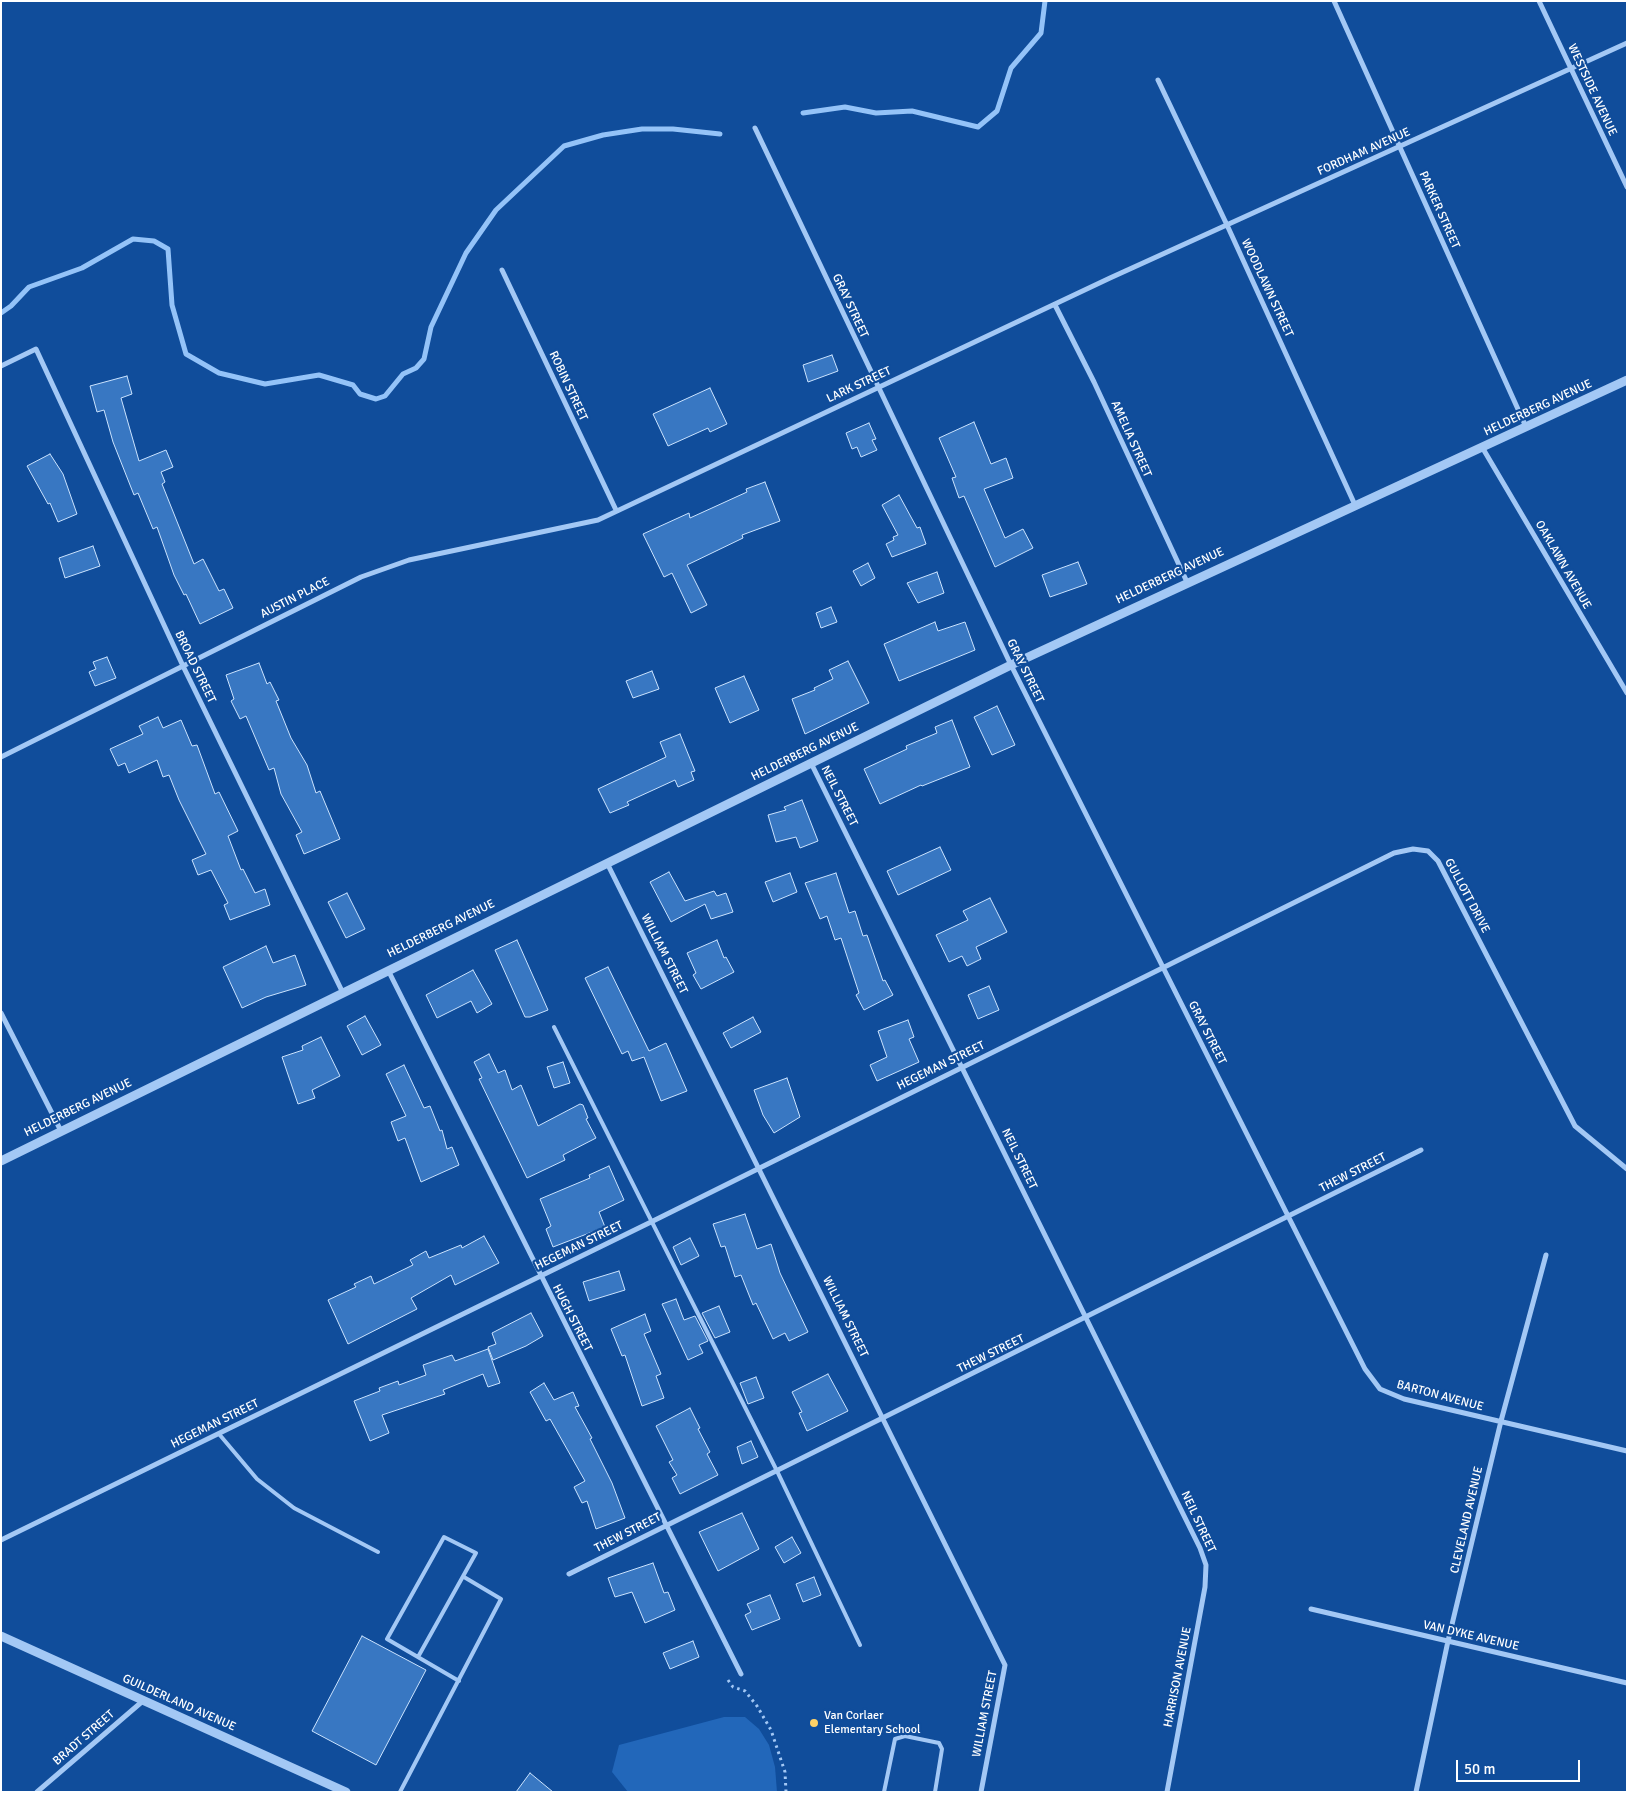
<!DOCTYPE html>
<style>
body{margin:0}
#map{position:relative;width:1628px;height:1793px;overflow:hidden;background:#104d9b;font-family:Signika,sans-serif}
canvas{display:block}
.frame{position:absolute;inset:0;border:2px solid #fff;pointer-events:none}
.scale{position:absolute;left:1456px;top:1760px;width:124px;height:22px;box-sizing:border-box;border:2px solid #fff;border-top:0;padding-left:6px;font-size:15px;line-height:18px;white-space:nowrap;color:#fff;-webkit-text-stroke:4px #104d9b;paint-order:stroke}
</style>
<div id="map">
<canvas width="1628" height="1793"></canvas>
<div class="frame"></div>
<div class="scale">50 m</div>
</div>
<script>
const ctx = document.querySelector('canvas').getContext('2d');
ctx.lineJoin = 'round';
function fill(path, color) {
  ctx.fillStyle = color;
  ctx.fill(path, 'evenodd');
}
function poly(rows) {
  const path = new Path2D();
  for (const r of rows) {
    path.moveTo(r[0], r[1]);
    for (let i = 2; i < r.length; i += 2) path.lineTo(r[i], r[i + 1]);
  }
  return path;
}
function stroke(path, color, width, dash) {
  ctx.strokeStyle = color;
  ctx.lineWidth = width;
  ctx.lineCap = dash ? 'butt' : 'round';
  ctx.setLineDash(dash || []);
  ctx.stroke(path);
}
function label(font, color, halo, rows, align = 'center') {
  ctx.font = font + ' Signika,sans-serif';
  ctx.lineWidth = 4.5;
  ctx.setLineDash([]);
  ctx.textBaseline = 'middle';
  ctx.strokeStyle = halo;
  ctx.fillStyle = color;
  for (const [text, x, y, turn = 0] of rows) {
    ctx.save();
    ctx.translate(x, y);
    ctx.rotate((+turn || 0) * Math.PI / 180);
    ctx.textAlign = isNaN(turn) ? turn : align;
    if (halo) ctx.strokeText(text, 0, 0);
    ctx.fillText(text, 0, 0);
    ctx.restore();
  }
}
fill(poly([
 [724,1717,745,1717,759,1729,769,1745,775,1767,777,1792,628,1792,612,1772,619,1745]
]), '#2267ba');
stroke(poly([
 [803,113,845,107,876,113,912,111,978,127,997,111,1011,68,1041,33,1045,1],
 [1,313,11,306,29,287,82,268,133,239,154,241,168,249,172,305,186,354,219,373,265,384,319,375,353,385,360,394,376,399,385,396,403,374,416,368,424,359,431,327,466,253,496,210,564,146,603,135,642,129,673,129,720,134]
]), '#94c3f8', 5);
const building = poly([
 [832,355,838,371,808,382,803,365,832,355],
 [127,376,132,394,121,398,139,461,166,450,173,467,161,472,165,482,162,484,194,564,203,559,219,591,224,589,233,608,200,624,186,594,184,595,174,575,157,527,153,529,138,493,134,495,113,442,104,410,97,412,90,386,127,376],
 [710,388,727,424,710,432,708,428,668,446,653,414,710,388],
 [974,422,991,464,1006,458,1013,478,984,489,1005,538,1023,529,1033,548,995,567,964,496,959,498,952,478,956,477,939,438,974,422],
 [869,423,876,439,872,440,877,450,861,457,857,447,852,449,846,433,869,423],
 [50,454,63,474,77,514,58,522,50,503,48,504,27,466,50,454],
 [765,482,780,521,742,535,743,538,687,565,707,605,691,613,672,573,664,577,643,534,689,513,690,518,747,492,746,489,765,482],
 [899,495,917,528,920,527,926,544,892,557,886,544,894,540,893,537,898,535,882,505,899,495],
 [93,546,100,566,65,578,59,558,93,546],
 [1078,562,1087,584,1050,597,1042,575,1078,562],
 [868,563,875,578,861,586,853,571,868,563],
 [937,572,944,593,918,603,907,583,937,572],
 [831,607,837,622,821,628,816,613,831,607],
 [935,622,938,631,965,622,975,650,899,681,884,644,935,622],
 [107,657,116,678,95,686,89,672,96,669,93,662,107,657],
 [848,661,869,703,805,734,792,699,815,690,814,688,833,679,829,670,848,661],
 [259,663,267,684,270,682,279,700,276,701,291,738,307,765,316,793,320,791,340,839,304,854,296,835,302,832,281,794,274,768,269,770,246,716,240,719,231,701,234,699,226,675,259,663],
 [652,671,659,689,633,698,626,681,652,671],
 [744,676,759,710,730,723,715,688,744,676],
 [997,706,1015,745,992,755,974,717,997,706],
 [158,717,163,728,181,720,192,746,197,745,215,794,219,792,238,831,228,836,241,870,243,869,255,893,265,889,270,905,230,920,224,905,228,903,211,870,198,875,192,860,206,854,179,800,169,775,163,777,157,760,129,773,125,763,118,766,110,749,143,734,139,726,158,717],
 [952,720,970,767,922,786,921,785,880,804,864,769,907,749,906,746,937,733,935,727,952,720],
 [680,734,695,771,691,772,694,780,678,787,675,780,627,802,629,805,610,813,598,789,666,757,660,742,680,734],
 [802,800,818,841,800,848,796,837,776,842,768,815,786,810,784,807,802,800],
 [940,847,951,870,898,895,887,871,940,847],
 [669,872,685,901,714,891,717,896,726,893,733,912,711,919,705,904,671,922,650,882,669,872],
 [790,873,797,892,773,902,765,882,790,873],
 [836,873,849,913,855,911,863,936,867,935,883,981,885,980,893,995,864,1010,856,995,859,993,841,938,835,940,827,916,820,919,805,883,836,873],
 [347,893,365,929,346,938,328,902,347,893],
 [990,898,1007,932,976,947,981,959,967,966,962,956,949,962,936,935,968,920,963,911,990,898],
 [517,940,548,1010,530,1017,525,1017,495,950,517,940],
 [717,940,724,958,726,957,734,972,701,989,693,975,696,973,687,953,717,940],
 [266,946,273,963,295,955,306,985,266,997,242,1008,223,967,266,946],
 [608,967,649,1051,666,1043,687,1091,661,1101,644,1057,632,1061,628,1051,622,1054,585,978,608,967],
 [473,970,492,1004,477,1013,471,1001,437,1018,426,995,473,970],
 [989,986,999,1010,978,1019,968,995,989,986],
 [365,1016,381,1045,362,1055,347,1026,365,1016],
 [753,1017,761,1032,731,1048,723,1033,753,1017],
 [908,1020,914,1037,909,1039,919,1062,877,1081,870,1065,887,1057,878,1031,908,1020],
 [321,1037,340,1076,312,1090,315,1098,298,1104,282,1057,303,1050,302,1046,321,1037],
 [489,1054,498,1073,505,1070,512,1090,521,1085,538,1126,580,1104,583,1105,588,1118,586,1119,596,1138,563,1155,565,1160,527,1178,479,1079,482,1078,474,1062,489,1054],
 [563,1062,570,1083,554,1088,547,1067,563,1062],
 [404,1065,424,1108,430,1106,440,1131,442,1130,447,1149,452,1147,459,1165,421,1182,405,1138,398,1141,391,1122,406,1116,386,1074,404,1065],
 [787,1078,800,1117,774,1133,763,1115,754,1090,787,1078],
 [609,1166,624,1200,599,1212,605,1227,553,1247,546,1229,551,1226,540,1199,590,1178,589,1175,609,1166],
 [745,1214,757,1249,771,1244,780,1273,808,1332,789,1341,785,1333,773,1339,756,1303,753,1305,741,1275,735,1277,725,1246,721,1247,713,1224,745,1214],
 [484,1236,499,1263,455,1285,451,1275,411,1298,417,1309,348,1344,328,1300,356,1287,354,1284,371,1276,374,1284,413,1265,410,1260,426,1251,429,1258,461,1245,462,1248,484,1236],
 [690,1238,699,1256,681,1265,673,1247,690,1238],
 [619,1271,625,1290,589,1301,583,1282,619,1271],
 [676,1299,684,1320,695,1316,708,1341,699,1345,703,1353,688,1360,662,1304,676,1299],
 [719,1306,730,1332,715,1338,702,1313,719,1306],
 [531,1313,543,1336,526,1346,493,1360,488,1347,496,1344,492,1333,531,1313],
 [645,1314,651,1331,644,1334,661,1374,656,1376,664,1398,642,1406,625,1355,622,1356,611,1329,645,1314],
 [488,1349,500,1383,488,1387,483,1374,443,1390,445,1394,382,1415,389,1433,370,1441,354,1401,380,1391,379,1388,398,1381,399,1385,426,1375,423,1365,452,1355,455,1361,488,1349],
 [828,1374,848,1411,807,1431,799,1413,802,1412,792,1392,828,1374],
 [756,1377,764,1398,748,1404,740,1383,756,1377],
 [544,1383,554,1400,573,1392,579,1406,575,1407,592,1438,590,1439,612,1483,625,1518,596,1529,587,1501,582,1503,574,1487,585,1481,550,1419,546,1421,530,1392,544,1383],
 [690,1408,700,1428,698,1429,710,1452,707,1454,718,1475,680,1494,672,1478,677,1475,669,1462,673,1460,656,1426,690,1408],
 [751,1441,758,1457,742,1464,737,1447,751,1441],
 [742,1513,759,1549,718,1571,699,1532,742,1513],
 [792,1537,801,1553,784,1563,775,1547,792,1537],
 [653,1563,664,1593,668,1592,675,1610,645,1623,632,1592,615,1597,608,1578,653,1563],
 [814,1577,821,1595,803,1602,796,1584,814,1577],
 [770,1595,780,1619,752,1630,745,1615,751,1612,747,1604,770,1595],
 [362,1636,426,1670,376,1765,312,1731,362,1636],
 [693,1641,699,1657,670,1669,663,1653,693,1641],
 [530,1773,553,1792,516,1792,530,1773]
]);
fill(building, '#3877c2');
stroke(building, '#cbe3fe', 1);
stroke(poly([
 [728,1680,733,1687,745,1691,757,1706,771,1730,785,1772,786,1792]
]), '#a3c8f5', 3, [2.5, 4]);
stroke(poly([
 [554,1027,777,1471,860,1645],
 [219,1434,257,1479,294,1508,378,1552],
 [418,1657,476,1553,444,1537,387,1639,459,1681],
 [400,1792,501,1599,464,1577],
 [884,1792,895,1739,905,1736,939,1743,942,1749,935,1792]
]), '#a3c8f5', 4);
stroke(poly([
 [1334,1,1526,427],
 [1539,1,1627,187],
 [1158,80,1227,225,1355,505],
 [755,128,1011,665,1365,1369,1380,1389,1404,1399,1627,1451],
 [502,270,616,510],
 [1055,305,1094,382,1187,582],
 [1,366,36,349,183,666,342,991],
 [1482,447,1627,693],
 [1,757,361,577,409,560,598,520,1110,278,1627,43],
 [811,763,1200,1548,1206,1565,1205,1587,1167,1792],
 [607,863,1005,1665,981,1792],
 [388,970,741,1674],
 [1,1013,61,1131],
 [1,1540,651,1222,1394,853,1413,849,1428,851,1438,861,1575,1126,1627,1169],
 [569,1574,1421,1150],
 [1311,1609,1627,1683],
 [37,1792,144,1700],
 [1416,1792,1448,1641,1501,1421,1546,1255]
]), '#a3c8f5', 5);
stroke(poly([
 [1,1161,1011,665,1627,380],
 [1,1636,346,1792]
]), '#a3c8f5', 9);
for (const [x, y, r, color] of [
 [814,1723,5,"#ffd267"]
]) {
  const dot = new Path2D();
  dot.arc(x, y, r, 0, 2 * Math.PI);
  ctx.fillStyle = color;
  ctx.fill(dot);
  stroke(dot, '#104d9b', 2);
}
label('12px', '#fff', '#104d9b', [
 ["WESTSIDE AVENUE",1592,90,65],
 ["FORDHAM AVENUE",1364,152,-24],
 ["PARKER STREET",1439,210,66],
 ["WOODLAWN STREET",1267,288,65],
 ["GRAY STREET",850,306,65],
 ["LARK STREET",859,385,-25],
 ["ROBIN STREET",568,386,65],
 ["HELDERBERG AVENUE",1538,408,-25],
 ["AMELIA STREET",1131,439,66],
 ["OAKLAWN AVENUE",1563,565,60],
 ["HELDERBERG AVENUE",1170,576,-25],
 ["AUSTIN PLACE",295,598,-27],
 ["BROAD STREET",195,667,64],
 ["GRAY STREET",1025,671,64],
 ["HELDERBERG AVENUE",805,752,-26],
 ["NEIL STREET",839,796,63],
 ["GULLOTT DRIVE",1467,896,62],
 ["HELDERBERG AVENUE",441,929,-26],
 ["WILLIAM STREET",664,954,63],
 ["GRAY STREET",1207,1033,63],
 ["HEGEMAN STREET",941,1066,-26],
 ["HELDERBERG AVENUE",78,1108,-26],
 ["NEIL STREET",1019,1159,64],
 ["THEW STREET",1353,1173,-27],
 ["HEGEMAN STREET",579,1246,-26],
 ["WILLIAM STREET",845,1317,64],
 ["HUGH STREET",572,1318,63],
 ["THEW STREET",991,1354,-26],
 ["BARTON AVENUE",1440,1396,15],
 ["HEGEMAN STREET",215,1424,-26],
 ["CLEVELAND AVENUE",1467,1520,-77],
 ["NEIL STREET",1198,1522,65],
 ["THEW STREET",628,1533,-27],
 ["VAN DYKE AVENUE",1471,1636,13],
 ["HARRISON AVENUE",1178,1677,-79],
 ["GUILDERLAND AVENUE",179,1703,24],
 ["WILLIAM STREET",985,1714,-79],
 ["BRADT STREET",84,1738,-41]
]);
label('12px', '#fff', '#104d9b', [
 ["Van Corlaer",824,1716],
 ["Elementary School",824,1730]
], 'left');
</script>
